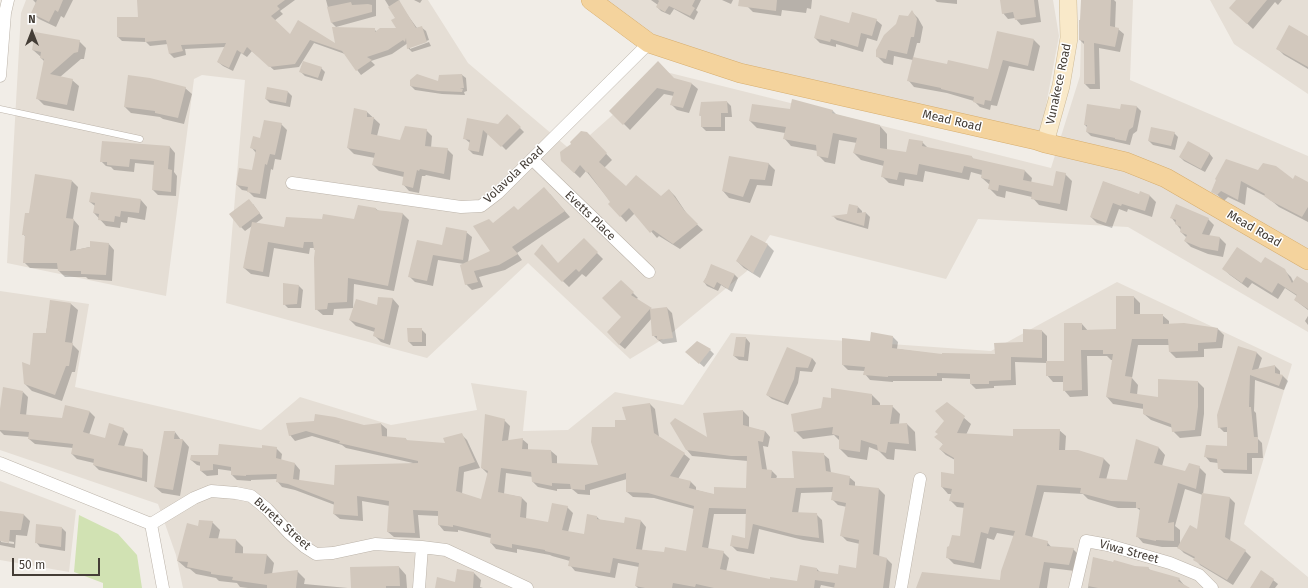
<!DOCTYPE html>
<style>
body{margin:0}
#map{position:relative;width:1308px;height:588px;overflow:hidden;background:#f1ede7;font-family:"Fira Sans",sans-serif}
canvas{display:block}
.north{position:absolute;left:12px;top:12px;width:40px;height:40px;-webkit-text-stroke:3px #fff;paint-order:stroke;rotate:0deg;font-size:11px;font-weight:700;line-height:16px;text-align:center;color:#443d36}
.north::after{content:'';display:block;margin:auto;width:14px;height:18px;background:#443d36;clip-path:polygon(50% 0,100% 100%,50% 72%,0 100%)}
.scale{position:absolute;left:12px;top:558px;width:88px;height:18px;box-sizing:border-box;border:2px solid #443d36;border-top:0;padding-left:5px;font-size:12px;line-height:14px;white-space:nowrap;color:#443d36;-webkit-text-stroke:3px #fff;paint-order:stroke}
</style>
<div id="map">
<canvas width="1308" height="588"></canvas>
<div class="north">N</div>
<div class="scale">50 m</div>
</div>
<script>
const ctx = document.querySelector('canvas').getContext('2d');
ctx.lineJoin = 'round';
function fill(path, color) {
  ctx.fillStyle = color;
  ctx.fill(path, 'evenodd');
}
function poly(rows) {
  const path = new Path2D();
  for (const r of rows) {
    path.moveTo(r[0], r[1]);
    for (let i = 2; i < r.length; i += 2) path.lineTo(r[i], r[i + 1]);
  }
  return path;
}
function stroke(path, color, width, dash) {
  ctx.strokeStyle = color;
  ctx.lineWidth = width;
  ctx.lineCap = dash ? 'butt' : 'round';
  ctx.setLineDash(dash || []);
  ctx.stroke(path);
}
function label(font, color, halo, rows, align = 'center') {
  ctx.font = font + ' "Fira Sans",sans-serif';
  ctx.lineWidth = 3;
  ctx.setLineDash([]);
  ctx.textBaseline = 'middle';
  ctx.strokeStyle = halo;
  ctx.fillStyle = color;
  for (const [text, x, y, turn = 0] of rows) {
    ctx.save();
    ctx.translate(x, y);
    ctx.rotate((+turn || 0) * Math.PI / 180);
    ctx.textAlign = isNaN(turn) ? turn : align;
    if (halo) ctx.strokeText(text, 0, 0);
    ctx.fillText(text, 0, 0);
    ctx.restore();
  }
}
fill(poly([
 [26,0,428,0,468,63,572,151,662,71,1051,168,1080,76,1082,0,1133,0,1130,80,1308,156,1308,332,1128,227,978,219,946,279,770,235,747,271,668,336,630,359,528,263,427,358,226,303,245,80,202,75,194,79,166,296,7,263,21,13],
 [604,0,1053,0,1059,36,1041,132,731,64,635,27],
 [1210,0,1308,0,1308,94,1234,44],
 [1117,282,1292,364,1244,524,1308,577,1308,588,183,588,176,555,158,504,0,450,0,291,89,304,75,387,261,430,300,397,391,425,477,410,471,383,527,391,523,431,568,430,615,392,683,405,731,333,991,351],
 [0,481,76,510,69,572,0,560]
]), '#e5ded5');
fill(poly([
 [79,515,118,534,137,555,142,588,103,588,103,583,74,572]
]), '#d1e2b3');
fill(poly([
 [33,0,73,0,64,18,61,16,56,27,39,19,32,13,36,3],
 [139,0,295,0,280,11,283,14,274,21,290,35,337,45,374,29,377,32,398,29,396,18,385,0,399,0,401,6,417,28,421,27,426,31,429,40,410,47,410,49,429,42,431,46,412,52,408,48,408,43,392,54,371,61,375,65,361,75,345,54,314,43,299,67,274,70,252,51,247,57,241,53,233,71,223,66,218,62,225,47,185,49,186,55,174,58,170,54,168,44,150,46,146,42,122,41,118,37,139,19],
 [317,0,376,0,376,16,336,27,332,23,326,0],
 [414,0,422,0,420,3],
 [651,0,701,0,696,10,698,12,694,20,674,9,670,15,661,11,657,7,658,5],
 [722,0,733,0,731,4],
 [749,0,812,0,811,9,807,8,806,13,782,10,781,16,753,12,748,7],
 [935,0,957,0,957,4,937,2],
 [1001,0,1038,0,1041,22,1021,25,1015,18,1008,19,1003,13],
 [1082,0,1114,0,1116,2,1115,28,1118,29,1124,34,1120,52,1099,48,1100,89,1090,89,1085,84,1085,45,1080,40],
 [1238,0,1282,0,1278,5,1275,2,1253,29,1236,13],
 [912,12,918,18,923,27,920,43,917,43,913,58,948,65,989,70,998,32,1034,40,1040,46,1034,71,1009,66,997,106,991,105,990,110,980,107,974,101,947,93,914,87,909,81,913,60,894,56,893,65,884,63,877,56],
 [876,20,882,25,877,41,867,38,863,52,836,44,836,47,820,43,815,38,850,24],
 [1308,37,1308,69,1284,55,1277,48],
 [79,41,86,48,84,59,81,59,60,77,72,80,79,86,74,111,44,105,37,98,45,62,41,58,41,57,33,50],
 [321,68,325,72,322,81,305,76,300,71],
 [462,75,466,78,467,91,464,92,465,95,442,94,415,90,411,86,439,82],
 [674,79,692,84,698,89,689,113,677,110,671,104,674,96,664,94,630,130,611,111],
 [185,88,192,94,184,124,163,119,160,117,131,113,125,107],
 [288,92,292,96,290,107,270,103,266,99],
 [727,102,731,106,732,117,725,117,725,131,706,131,702,127,702,117,700,115],
 [1137,107,1141,111,1137,131,1133,134,1130,145,1091,136,1087,132,1088,128,1085,125,1120,110],
 [791,110,832,110,838,116,880,126,887,134,887,150,907,154,922,142,928,148,972,157,974,160,1025,171,1032,178,1031,183,1054,187,1065,174,1072,181,1067,211,1039,205,1032,197,1006,191,1005,198,997,196,990,189,990,185,982,178,982,175,971,172,969,180,925,171,923,182,905,179,904,186,889,183,882,176,884,166,861,160,854,153,857,143,839,140,835,164,825,162,818,155,818,151,791,146,784,138,785,133,757,128,750,121],
 [367,112,380,124,377,136,400,141,426,130,432,136,431,148,447,149,453,155,450,180,426,175,425,176,422,176,419,193,409,191,403,184,404,177,379,171,373,165,375,158,354,154,348,148],
 [507,115,524,132,506,150,488,132,483,156,473,154,469,150,470,143,464,138,468,119,498,125],
 [281,124,287,130,281,160,275,159,273,170,271,169,266,199,254,197,248,191,242,190,237,185,253,171,256,153,252,148,261,139],
 [1174,133,1178,137,1175,150,1153,145,1149,141],
 [593,140,612,160,604,168,626,187,662,197,669,190,675,196,689,217,703,230,680,249,659,236,657,238,635,213,626,222,610,204,611,202,586,171,580,178,562,161],
 [170,147,175,153,174,172,177,176,176,196,158,195,153,190,155,165,135,163,134,172,114,170,111,167,106,166,101,161],
 [1209,153,1213,158,1205,172,1184,161,1180,157],
 [768,163,775,170,772,186,757,185,750,203,729,198,723,191],
 [1258,171,1308,184,1308,222,1279,207,1267,197,1247,187,1245,205,1228,197,1224,201,1213,191],
 [72,181,78,187,73,219,79,226,76,250,108,243,114,250,112,281,88,279,86,277,65,277,59,271,58,269,30,268,24,262,26,237,23,234,30,214],
 [1104,182,1140,195,1141,193,1150,196,1156,202,1152,217,1128,209,1127,212,1119,209,1112,228,1097,223,1091,217],
 [550,194,570,217,517,253,522,260,505,270,479,277,483,287,472,290,466,284,464,264,438,260,433,286,415,282,410,277,418,241,442,246,466,232,472,237,468,262,491,252,493,224],
 [141,200,147,207,145,220,128,217,127,223,121,222,120,228,106,226,94,213,95,206,90,202],
 [253,204,263,218,256,223,285,229,323,220,355,220,376,209,379,211,403,214,409,220,394,291,354,284,353,308,334,309,333,315,323,315,316,309,316,251,314,248,310,248,309,254,274,248,269,277,251,274,244,268,252,226,245,231,241,227],
 [858,207,862,211,862,214,866,213,870,217,868,229,837,220,834,217,847,215],
 [1171,217,1208,219,1214,225,1209,236,1220,238,1226,244,1223,257,1208,254,1191,247,1185,241,1187,238,1181,232,1181,230],
 [752,237,768,245,774,251,760,278,744,268,737,261],
 [584,240,603,259,586,277,582,274,569,287,535,254,558,264],
 [1261,265,1284,270,1291,277,1294,283,1308,284,1308,310,1295,300,1297,296,1285,288,1278,299,1252,283,1248,288,1230,275,1224,269],
 [712,266,735,275,738,278,732,292,721,285,718,291,707,286,704,282],
 [621,281,638,298,636,299,653,310,667,308,672,313,677,342,663,344,658,340,653,335,652,318,625,349,620,345,608,332,622,317],
 [284,285,299,286,303,290,301,308,288,308,284,304],
 [1134,297,1140,303,1140,315,1162,315,1169,321,1169,325,1217,328,1224,335,1222,348,1204,349,1204,357,1176,358,1170,352,1169,345,1138,345,1132,378,1138,385,1137,395,1160,398,1198,382,1204,388,1204,414,1201,436,1180,438,1173,431,1173,428,1151,420,1144,414,1144,409,1113,404,1107,397,1113,360,1111,360,1107,356,1087,356,1088,396,1070,397,1064,390,1064,382,1053,382,1047,375,1047,363,1015,362,1016,385,994,386,994,388,976,389,971,384,971,379,942,378,942,381,893,381,893,382,870,380,865,374,865,371,848,370,843,365,870,342,893,337,898,342,897,349,943,355,996,355,1024,343,1042,331,1047,336,1047,362,1065,362,1082,324,1088,331,1117,330],
 [379,298,393,299,399,306,390,345,381,342,374,335,375,332,356,326,350,320,378,306],
 [51,301,71,304,78,310,72,344,79,351,75,372,72,372,62,401,32,391,25,384,46,334],
 [1308,316,1308,325,1305,321],
 [421,329,426,334,426,346,413,346,409,342],
 [746,338,750,343,748,361,739,360,734,356],
 [1239,348,1257,353,1262,358,1258,370,1275,366,1280,371,1280,375,1283,376,1288,381,1284,390,1255,380,1254,411,1256,413,1258,439,1262,443,1263,458,1252,458,1252,474,1224,473,1219,468,1218,463,1210,462,1205,456,1228,447,1228,432,1224,432,1219,427],
 [710,350,714,354,704,367,691,356],
 [784,358,812,358,816,363,812,372,800,371,798,383,788,405,772,399,767,395],
 [23,392,28,397,26,416,63,419,66,406,90,412,95,417,89,435,106,439,123,429,128,434,124,447,142,450,148,456,147,482,99,470,94,465,94,463,77,459,72,454,73,448,35,444,29,439,30,437,4,435,0,431,0,417],
 [872,395,880,403,880,406,892,406,900,414,899,424,907,424,915,432,916,451,895,449,894,460,887,459,879,451,869,447,867,460,848,457,840,449,840,441,834,435,803,439,795,431,832,399],
 [947,403,971,424,966,435,1014,437,1059,430,1066,436,1065,451,1104,459,1110,465,1106,480,1128,481,1137,441,1159,448,1165,455,1162,466,1186,473,1199,467,1206,474,1203,494,1230,498,1235,503,1230,541,1245,551,1251,557,1233,585,1200,565,1195,559,1184,553,1178,547,1162,547,1143,543,1137,536,1141,511,1137,508,1118,508,1088,499,1083,494,1044,492,1032,538,1047,542,1052,548,1073,549,1080,556,1075,571,1050,568,1047,588,918,588,1000,581,1014,536,997,533,994,540,987,538,981,569,954,564,947,557,961,538,965,508,957,507,950,500,952,494,948,494,942,487,955,476,955,460,946,455,940,449,944,445,936,437,939,435,946,421],
 [1185,489,1203,495,1198,530,1180,544,1180,530,1175,526],
 [650,404,655,409,659,437,684,454,690,459,678,479,691,482,696,487,696,490,715,495,747,489,748,461,692,456,687,450,708,439,743,411,749,417,749,428,765,431,770,437,768,447,763,446,767,470,771,470,777,476,776,479,795,479,823,454,829,459,831,473,849,477,855,482,855,486,879,489,885,495,879,557,887,559,892,564,889,588,836,588,821,585,820,588,638,588,636,586,639,567,618,563,615,578,575,571,570,565,570,561,552,556,550,555,517,549,517,553,496,549,491,543,491,538,458,530,458,532,444,531,439,525,439,516,418,515,420,538,394,537,388,532,390,506,362,501,363,521,340,519,334,514,335,505,295,490,282,487,277,481,277,479,251,480,251,481,237,480,232,475,232,471,218,469,218,475,207,476,201,471,201,466,197,465,191,460,276,448,282,454,281,461,295,464,300,470,299,481,335,487,413,463,346,448,342,445,312,436,295,441,290,435,287,424,364,426,381,424,387,429,387,438,406,439,408,442,446,445,461,434,467,440,480,468,464,472,462,494,482,500,488,474,482,468,504,420,510,426,508,441,522,439,528,444,528,450,551,451,557,456,557,464,599,466,616,428,628,421],
 [506,473,533,477,533,482,538,487,557,491,557,489,572,489,578,494,590,495,590,490,627,479,627,492,633,497,654,498,694,509,687,552,665,554,642,550,646,527,641,521,624,524,600,520,597,517,585,535,568,532,573,513,567,507,549,523,526,519,527,503,521,497,504,494],
 [833,492,832,499,838,505,847,507,841,535,847,541,860,544,857,569,839,575,820,572,817,569,798,582,771,580,726,572,729,558,723,552,708,549,714,514,747,514,746,539,731,545,737,551,754,554,759,529,803,540,824,543,822,520,816,514,798,514,801,493],
 [175,432,181,440,183,440,189,447,180,496,162,493,155,487],
 [0,512,24,515,30,521,27,536,16,535,15,548,0,545],
 [1,540,14,542,14,544,1,542],
 [212,522,220,530,218,539,236,540,243,547,243,554,267,555,274,563,272,574,297,571,305,579,304,584,348,588,248,588,240,587,237,583,219,581,216,578,196,574,190,569,186,568,178,561,198,527],
 [62,528,66,532,65,551,40,547,36,542],
 [1094,558,1135,567,1148,568,1151,571,1179,579,1184,585,1188,588,1088,588],
 [399,567,406,575,407,588,352,588],
 [474,573,481,580,480,587,483,588,436,588,456,584],
 [1273,580,1278,584,1275,588,1251,588]
]), '#0003');
fill(poly([
 [37,0,63,0,58,12,55,10,49,22,31,13],
 [137,0,285,0,277,6,280,9,271,16,290,34,298,20,335,43,332,27,375,28,375,32,380,28,396,28,391,20,395,18,388,7,399,0,416,28,422,26,427,42,407,49,406,38,405,42,403,40,388,50,367,57,372,60,356,71,342,51,310,40,295,64,269,67,247,47,243,54,237,50,229,68,217,62,226,43,181,45,183,51,169,54,166,40,145,42,145,38,117,37,117,17,138,17],
 [658,0,695,0,692,6,695,8,690,16,669,6,665,12,656,7,659,1],
 [739,0,777,0,776,11,738,6],
 [1000,0,1034,0,1036,17,1015,20,1013,12,1002,14],
 [1081,0,1111,0,1110,26,1119,28,1115,47,1094,43,1095,84,1084,84,1084,41,1079,40,1079,20,1080,20],
 [1236,0,1267,0,1247,24,1229,8],
 [351,2,352,5,368,4,372,5,372,12,331,23,327,7],
 [912,10,917,19,914,37,911,37,907,54,888,50,886,59,876,57,876,50,884,35,896,24,899,15,908,16],
 [852,12,877,19,872,36,861,33,858,47,831,39,830,42,814,38,820,15,849,23],
 [1289,25,1308,36,1308,67,1276,49],
 [997,31,1034,39,1028,66,1003,60,991,101,985,100,984,105,973,102,974,97,941,89,941,88,907,81,913,57,947,64,948,60,988,69],
 [35,32,80,40,78,52,74,53,50,74,73,79,67,105,36,99,44,59,40,58,41,52,32,50],
 [303,61,322,67,318,78,299,72],
 [658,61,674,78,692,83,683,108,670,105,674,92,657,88,623,125,609,111],
 [417,74,438,81,439,75,462,74,464,88,460,88,463,89,462,92,438,91,410,86,410,80],
 [128,75,150,78,186,87,178,118,155,113,155,111,124,107],
 [267,87,288,91,286,103,265,99],
 [792,99,833,110,832,113,880,125,880,148,906,152,909,139,923,141,922,146,972,156,972,158,1025,170,1023,180,1053,186,1056,171,1066,173,1060,204,1031,199,1032,192,999,185,998,191,988,189,990,180,981,178,982,170,964,166,962,173,919,164,917,175,899,172,897,180,881,177,884,161,853,153,857,138,833,133,828,158,817,156,816,145,783,139,786,127,749,121,752,104,790,109],
 [727,101,728,113,721,113,721,127,701,127,701,115,699,116,701,102],
 [1087,104,1120,109,1121,104,1137,106,1133,127,1129,130,1126,141,1115,139,1115,138,1086,132,1087,125,1084,125],
 [354,108,367,111,367,117,374,117,371,134,400,140,405,126,427,129,425,146,448,148,444,174,420,169,419,171,417,170,413,188,402,185,404,172,372,165,375,153,347,148],
 [507,114,521,127,501,147,483,130,479,152,468,150,470,140,463,139,467,118,498,124],
 [264,120,282,123,275,155,270,154,267,165,265,164,260,194,247,192,248,187,236,185,239,168,252,170,256,150,250,148,253,136,260,138],
 [1151,127,1175,132,1171,146,1148,141],
 [581,131,587,132,607,153,599,162,626,186,636,175,661,196,669,189,684,210,698,224,673,244,653,230,650,233,629,208,620,217,608,204,610,202,588,172,587,173,580,165,574,173,561,161,560,152,571,144,570,142],
 [102,141,170,146,168,169,172,170,171,192,152,190,154,161,130,159,129,167,107,165,107,162,100,162],
 [1188,141,1210,153,1201,169,1179,157],
 [729,156,769,163,765,180,750,179,743,197,722,191],
 [1226,159,1258,170,1263,163,1276,166,1293,179,1295,175,1308,182,1308,207,1302,217,1271,201,1264,196,1265,194,1241,181,1238,200,1221,191,1217,195,1211,192,1216,180,1215,179],
 [35,174,72,180,66,218,74,219,70,251,90,247,90,241,109,243,106,275,81,274,81,271,58,271,57,263,23,263,25,235,22,235,25,213,29,213],
 [1103,181,1139,194,1140,191,1150,195,1145,211,1122,204,1121,206,1113,203,1106,223,1090,217],
 [544,187,565,211,512,247,518,254,499,265,474,271,478,282,465,285,460,265,490,251,473,226,489,219,493,223,514,206,518,210],
 [91,192,141,199,139,213,121,211,120,217,115,216,114,222,98,220,99,214,93,213,95,203,89,202],
 [249,199,260,213,240,228,229,214],
 [849,204,858,206,857,213,866,212,864,226,831,216,847,214],
 [1176,204,1209,218,1202,234,1220,237,1218,251,1201,248,1184,241,1187,235,1180,232,1181,227,1175,224,1176,220,1170,218],
 [358,205,376,208,376,210,403,213,388,286,348,278,347,302,328,303,327,309,315,310,314,258,315,250,314,250,313,242,304,242,303,248,268,242,263,272,243,268,252,222,284,227,286,217,322,219,323,214,354,219],
 [446,227,467,231,463,260,433,255,427,281,408,277,417,240,442,245],
 [751,235,768,244,753,273,736,261],
 [584,238,598,252,579,272,576,269,562,282,534,254,542,244,558,263],
 [1237,247,1261,263,1265,257,1285,269,1292,283,1297,276,1308,283,1308,309,1294,300,1297,295,1278,283,1272,293,1246,277,1242,283,1222,269],
 [711,264,735,274,728,289,717,282,714,288,703,282,706,277],
 [621,280,634,292,631,295,652,308,650,309,667,307,673,338,657,340,657,336,652,336,650,309,619,345,607,332,621,317,602,298],
 [283,283,299,285,297,304,283,305],
 [1116,296,1134,296,1134,314,1163,314,1163,324,1184,323,1218,328,1216,342,1198,343,1198,351,1169,352,1168,339,1132,339,1125,376,1132,377,1130,393,1158,397,1158,379,1198,381,1198,407,1195,430,1172,432,1171,424,1143,414,1143,404,1106,397,1113,354,1103,354,1103,350,1081,350,1082,390,1063,391,1063,376,1046,376,1046,361,1064,361,1064,323,1082,323,1082,330,1116,329],
 [378,297,393,298,384,340,373,336,375,328,349,320,356,299,377,305],
 [50,300,71,303,65,342,73,343,69,366,66,366,55,395,24,384,22,362,30,365,33,333,46,333],
 [407,328,422,328,422,342,408,342],
 [1023,329,1042,330,1042,358,1011,357,1011,380,989,381,989,384,970,384,970,374,937,373,937,376,888,376,888,377,863,375,865,367,842,365,842,338,870,341,871,332,893,336,892,348,942,354,942,353,995,354,994,343,1023,342],
 [736,337,746,337,744,357,733,356],
 [697,341,711,349,699,364,685,352],
 [1238,346,1257,352,1252,370,1275,365,1275,373,1283,375,1279,386,1250,375,1249,407,1251,407,1254,437,1258,437,1258,453,1247,453,1247,470,1218,469,1217,459,1204,457,1206,445,1227,446,1227,427,1218,428,1217,415],
 [787,347,812,358,808,368,796,367,794,379,784,402,766,395],
 [3,387,23,391,20,414,62,418,65,405,90,411,83,432,105,438,109,423,124,428,118,445,143,449,142,478,93,465,94,459,71,454,73,444,28,439,29,432,0,430,0,409],
 [831,388,872,394,872,405,893,405,890,424,907,423,909,444,888,442,886,453,878,451,877,445,861,440,860,452,839,449,839,436,832,434,833,427,794,432,791,414,821,408,823,397,831,398],
 [947,402,965,416,957,433,1013,436,1013,429,1060,429,1059,450,1078,450,1104,458,1099,478,1127,480,1136,439,1159,447,1154,463,1185,471,1189,463,1200,466,1196,489,1178,483,1168,523,1174,522,1174,541,1156,540,1156,541,1136,537,1140,508,1136,508,1136,502,1111,501,1080,493,1081,488,1037,485,1025,535,1048,541,1047,546,1074,548,1069,565,1044,562,1039,588,916,588,922,572,1000,580,1001,571,1015,531,990,527,988,534,981,532,974,563,946,558,947,547,949,546,952,535,960,536,964,503,949,501,952,489,941,487,941,472,954,474,954,458,939,449,943,444,934,437,938,434,935,432,944,421,935,411],
 [650,403,654,433,685,453,670,476,691,481,689,488,714,494,714,487,746,488,747,456,731,456,686,450,670,423,675,418,707,437,703,413,743,410,743,425,765,431,763,442,758,441,762,469,772,470,771,478,794,478,792,451,824,453,826,471,850,476,849,485,879,488,873,554,887,558,883,588,834,588,835,583,815,580,814,588,714,588,696,584,695,587,673,583,672,588,645,588,635,586,639,563,613,558,610,573,568,566,570,557,545,551,545,550,512,544,512,548,490,543,491,534,453,525,453,527,438,525,438,511,413,510,415,533,387,532,389,501,357,496,358,516,333,514,334,502,288,484,276,482,277,474,246,475,246,476,231,475,231,467,213,464,213,470,200,471,200,462,190,460,191,455,218,455,219,444,262,448,262,445,277,447,276,458,295,463,293,479,334,485,335,465,418,463,418,461,339,443,340,441,306,431,289,436,286,423,314,421,315,414,335,417,364,425,381,423,382,436,406,438,406,440,445,443,443,438,462,433,475,462,459,467,456,491,481,499,488,471,481,468,485,414,505,419,502,441,523,438,522,449,551,450,552,463,598,465,591,442,592,427,615,427,615,420,626,420,622,407],
 [501,468,531,472,532,482,552,486,552,483,570,484,571,489,585,490,585,485,626,473,626,492,648,493,694,506,686,551,665,547,664,552,636,549,641,520,625,517,624,523,597,519,597,516,587,514,584,534,562,530,568,506,552,503,548,522,520,517,522,497,498,492],
 [833,487,831,500,846,503,840,536,859,540,856,568,839,565,838,574,817,571,817,568,800,565,797,581,770,577,770,579,720,569,724,551,702,547,709,508,746,509,745,538,732,535,730,546,748,549,753,524,796,535,819,538,817,513,792,512,796,488],
 [164,431,175,431,174,439,183,439,173,490,154,487],
 [1202,493,1230,497,1225,537,1246,550,1227,580,1193,560,1195,557,1177,548,1190,525,1197,529],
 [0,511,24,514,21,530,10,530,9,543,0,541],
 [199,520,213,521,209,538,236,539,235,553,267,554,264,574,298,570,296,588,267,588,267,585,232,580,233,577,211,574,211,572,187,567,188,562,177,561,187,523,198,526],
 [36,524,62,527,61,547,35,543],
 [1093,557,1113,562,1114,560,1135,566,1149,567,1148,569,1180,578,1178,581,1190,588,1098,588,1088,586],
 [399,566,400,586,386,586,386,588,351,588,350,567],
 [457,569,474,572,473,588,435,588,437,577,455,582],
 [1261,570,1274,579,1269,588,1250,588]
]), '#d2c8bd');
const service = poly([
 [0,109,140,139]
]);
const minor = poly([
 [0,76,5,13,8,0],
 [532,159,649,272],
 [292,183,461,207,481,206,498,193,649,43],
 [0,463,151,524],
 [151,524,194,498,211,491,236,493,251,496,267,509,289,533,305,547,316,554,333,553,375,544,422,547,446,550,527,588],
 [151,524,163,588],
 [419,588,422,547],
 [901,588,920,479],
 [1075,588,1086,541,1108,545,1170,563,1199,575,1212,588]
]);
const secondary = poly([
 [1045,143,1061,86,1069,38,1068,0]
]);
const primary = poly([
 [591,0,649,43,740,73,1036,140,1045,143,1126,162,1166,178,1308,260]
]);
stroke(service, '#bcb4aa', 7);
stroke(minor, '#bcb4aa', 13);
stroke(secondary, '#cdbb9a', 18);
stroke(primary, '#d7ae6f', 20);
stroke(service, '#fff', 6);
stroke(minor, '#fff', 12);
stroke(secondary, '#f9e9c9', 17);
stroke(primary, '#f4d39d', 19);
label('12px', '#443d36', '#fff', [
 ["Vunakece Road",1059,84,-78],
 ["Mead Road",952,121,13],
 ["Volavola Road",514,175,-43],
 ["Evetts Place",590,216,44],
 ["Mead Road",1254,229,30],
 ["Bureta Street",282,524,42],
 ["Viwa Street",1129,552,15]
]);
</script>
